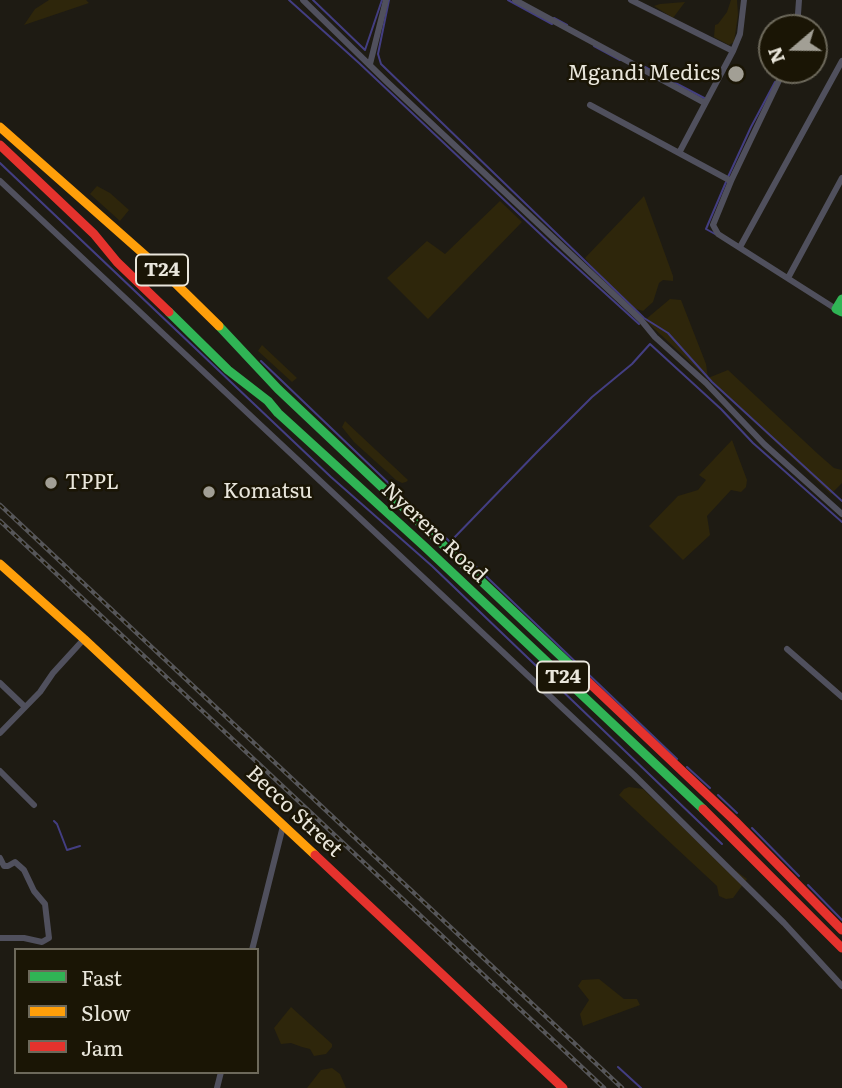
<!DOCTYPE html>
<style>
body{margin:0}
#map{position:relative;width:842px;height:1088px;overflow:hidden;background:#1e1b13;font-family:Literata,serif}
canvas{display:block}
.legend{position:absolute;left:14px;top:948px;width:245px;height:126px;box-sizing:border-box;background:#1a1505;border:2px solid #6d695b;margin:0;padding:9px 12px;list-style:none;font-size:21px;color:#e9e6db}
.legend li{display:flex;align-items:center;gap:14px;height:35px}
.legend b{width:35px;border:2px solid #6d695b}
.north{position:absolute;left:758px;top:14px;width:70px;height:70px;box-sizing:border-box;background:#1a1505;border:2px solid #6d695b;border-radius:50%;rotate:250deg;font-size:19px;font-weight:700;line-height:28px;text-align:center;color:#e9e6db}
.north::after{content:'';display:block;margin:auto;width:24px;height:32px;background:#a29f95;clip-path:polygon(50% 0,100% 100%,50% 72%,0 100%)}
</style>
<div id="map">
<canvas width="842" height="1088"></canvas>
<ul class="legend">
<li><b style="height:9px;background:#30b455"></b>Fast</li>
<li><b style="height:9px;background:#ff9f0a"></b>Slow</li>
<li><b style="height:9px;background:#e5322d"></b>Jam</li>
</ul>
<div class="north">N</div>
</div>
<script>
const ctx = document.querySelector('canvas').getContext('2d');
ctx.lineJoin = 'round';
function fill(path, color) {
  ctx.fillStyle = color;
  ctx.fill(path, 'evenodd');
}
function poly(rows) {
  const path = new Path2D();
  for (const r of rows) {
    path.moveTo(r[0], r[1]);
    for (let i = 2; i < r.length; i += 2) path.lineTo(r[i], r[i + 1]);
  }
  return path;
}
function stroke(path, color, width, dash) {
  ctx.strokeStyle = color;
  ctx.lineWidth = width;
  ctx.lineCap = dash ? 'butt' : 'round';
  ctx.setLineDash(dash || []);
  ctx.stroke(path);
}
function label(font, color, halo, rows, align = 'center') {
  ctx.font = font + ' Literata,serif';
  ctx.lineWidth = 5;
  ctx.setLineDash([]);
  ctx.textBaseline = 'middle';
  ctx.strokeStyle = halo;
  ctx.fillStyle = color;
  for (const [text, x, y, turn = 0] of rows) {
    ctx.save();
    ctx.translate(x, y);
    ctx.rotate((+turn || 0) * Math.PI / 180);
    ctx.textAlign = isNaN(turn) ? turn : align;
    if (halo) ctx.strokeText(text, 0, 0);
    ctx.fillText(text, 0, 0);
    ctx.restore();
  }
}
fill(poly([
 [49,0,86,0,89,3,24,25,35,9],
 [731,0,737,0,738,15,734,42,729,45,714,37,715,25,718,24,727,12],
 [685,2,673,18,654,6,660,4],
 [97,186,110,193,129,210,120,221,90,194],
 [644,196,673,276,673,281,663,280,659,283,653,302,643,311,632,308,601,279,585,258],
 [500,201,522,222,428,319,387,278,427,241,445,254],
 [670,299,681,300,706,364,708,378,728,370,818,454,834,468,842,470,842,483,831,494,645,320],
 [262,345,297,378,292,382,258,351],
 [345,421,408,480,406,482,402,483,396,480,354,442,342,427],
 [732,440,747,480,746,487,741,492,731,490,707,516,710,535,683,560,649,526,678,496,698,490,706,480,699,475],
 [629,787,643,789,726,869,736,871,747,879,733,898,726,899,719,896,717,886,619,795,624,789],
 [599,979,624,999,637,999,640,1005,583,1026,580,1014,589,1000,578,986,582,980],
 [291,1007,332,1044,332,1047,326,1054,314,1056,310,1049,302,1047,291,1043,281,1044,274,1028],
 [332,1068,340,1074,346,1088,307,1088,321,1070]
]), '#2e260b');
stroke(poly([
 [289,0,359,63,552,245,639,324],
 [313,0,365,50,382,0],
 [389,0,378,54,381,64,644,318,668,333,712,382,842,501],
 [508,0,552,24],
 [554,18,567,25],
 [594,46,620,60],
 [643,66,706,99],
 [0,163,331,477,432,566,722,844],
 [728,177,751,127,775,82],
 [715,234,706,229,726,182],
 [261,361,677,759],
 [451,541,538,451,592,397,632,364,650,344,721,409,753,443,842,522],
 [687,767,710,788],
 [718,795,737,813],
 [54,821,57,824,67,850,80,846],
 [752,828,799,876],
 [808,885,842,920],
 [618,1067,641,1088]
]), '#433e82', 2);
stroke(poly([
 [303,0,386,81,641,320,655,337,706,383,764,444,842,514],
 [515,0,705,103],
 [631,0,733,51],
 [797,28,799,0],
 [370,64,386,0],
 [784,70,731,181,713,225,718,234,836,309],
 [590,105,731,181],
 [679,153,733,51,740,34,744,0],
 [0,181,634,775,784,923,842,986],
 [740,247,842,61],
 [788,278,842,178],
 [787,649,842,697],
 [0,683,24,706],
 [0,733,40,692,53,673,84,639],
 [0,771,34,805],
 [0,858,4,866,8,866,15,862,24,870,34,891,45,904,49,938,42,942,24,938,0,938],
 [252,950,283,826],
 [217,1088,221,1072]
]), '#50505d', 6);
stroke(poly([
 [842,299,836,309,842,312],
 [169,312,228,370,268,401,278,413,425,547,703,809],
 [219,326,278,389,584,678]
]), '#30b455', 9);
stroke(poly([
 [0,127,164,272,219,326],
 [0,564,84,639,315,855]
]), '#ff9f0a', 9);
stroke(poly([
 [0,145,94,234,117,262,169,312],
 [584,678,735,821,842,930],
 [703,809,842,948],
 [315,855,563,1088]
]), '#e5322d', 9);
const rail = poly([
 [0,505,622,1088],
 [0,521,604,1088]
]);
stroke(rail, '#565659', 4.5);
stroke(rail, '#1a1505', 2, [5]);
for (const [x, y, r, color] of [
 [736,74,9,"#a29f95"],
 [51,483,7,"#a29f95"],
 [209,492,7,"#a29f95"]
]) {
  const dot = new Path2D();
  dot.arc(x, y, r, 0, 2 * Math.PI);
  ctx.fillStyle = color;
  ctx.fill(dot);
  stroke(dot, '#1a1505', 2.5);
}
for (const [x, y, w] of [
 [162,270,52],
 [563,677,52]
]) {
  const box = new Path2D();
  box.roundRect(x - w / 2, y - 15.5, w, 31, 5);
  ctx.fillStyle = '#1a1505';
  ctx.fill(box);
  stroke(box, '#e9e6db', 2);
}
label('bold 19px', '#e9e6db', null, [
 ["T24",162,270],
 ["T24",563,677]
]);
label('21px', '#e9e6db', '#1a1505', [
 ["Mgandi Medics",720,74,"right"],
 ["TPPL",65,483],
 ["Komatsu",223,492]
], 'left');
label('21px', '#e9e6db', '#1a1505', [
 ["Nyerere Road",434,533,43],
 ["Becco Street",294,812,43]
]);
</script>
